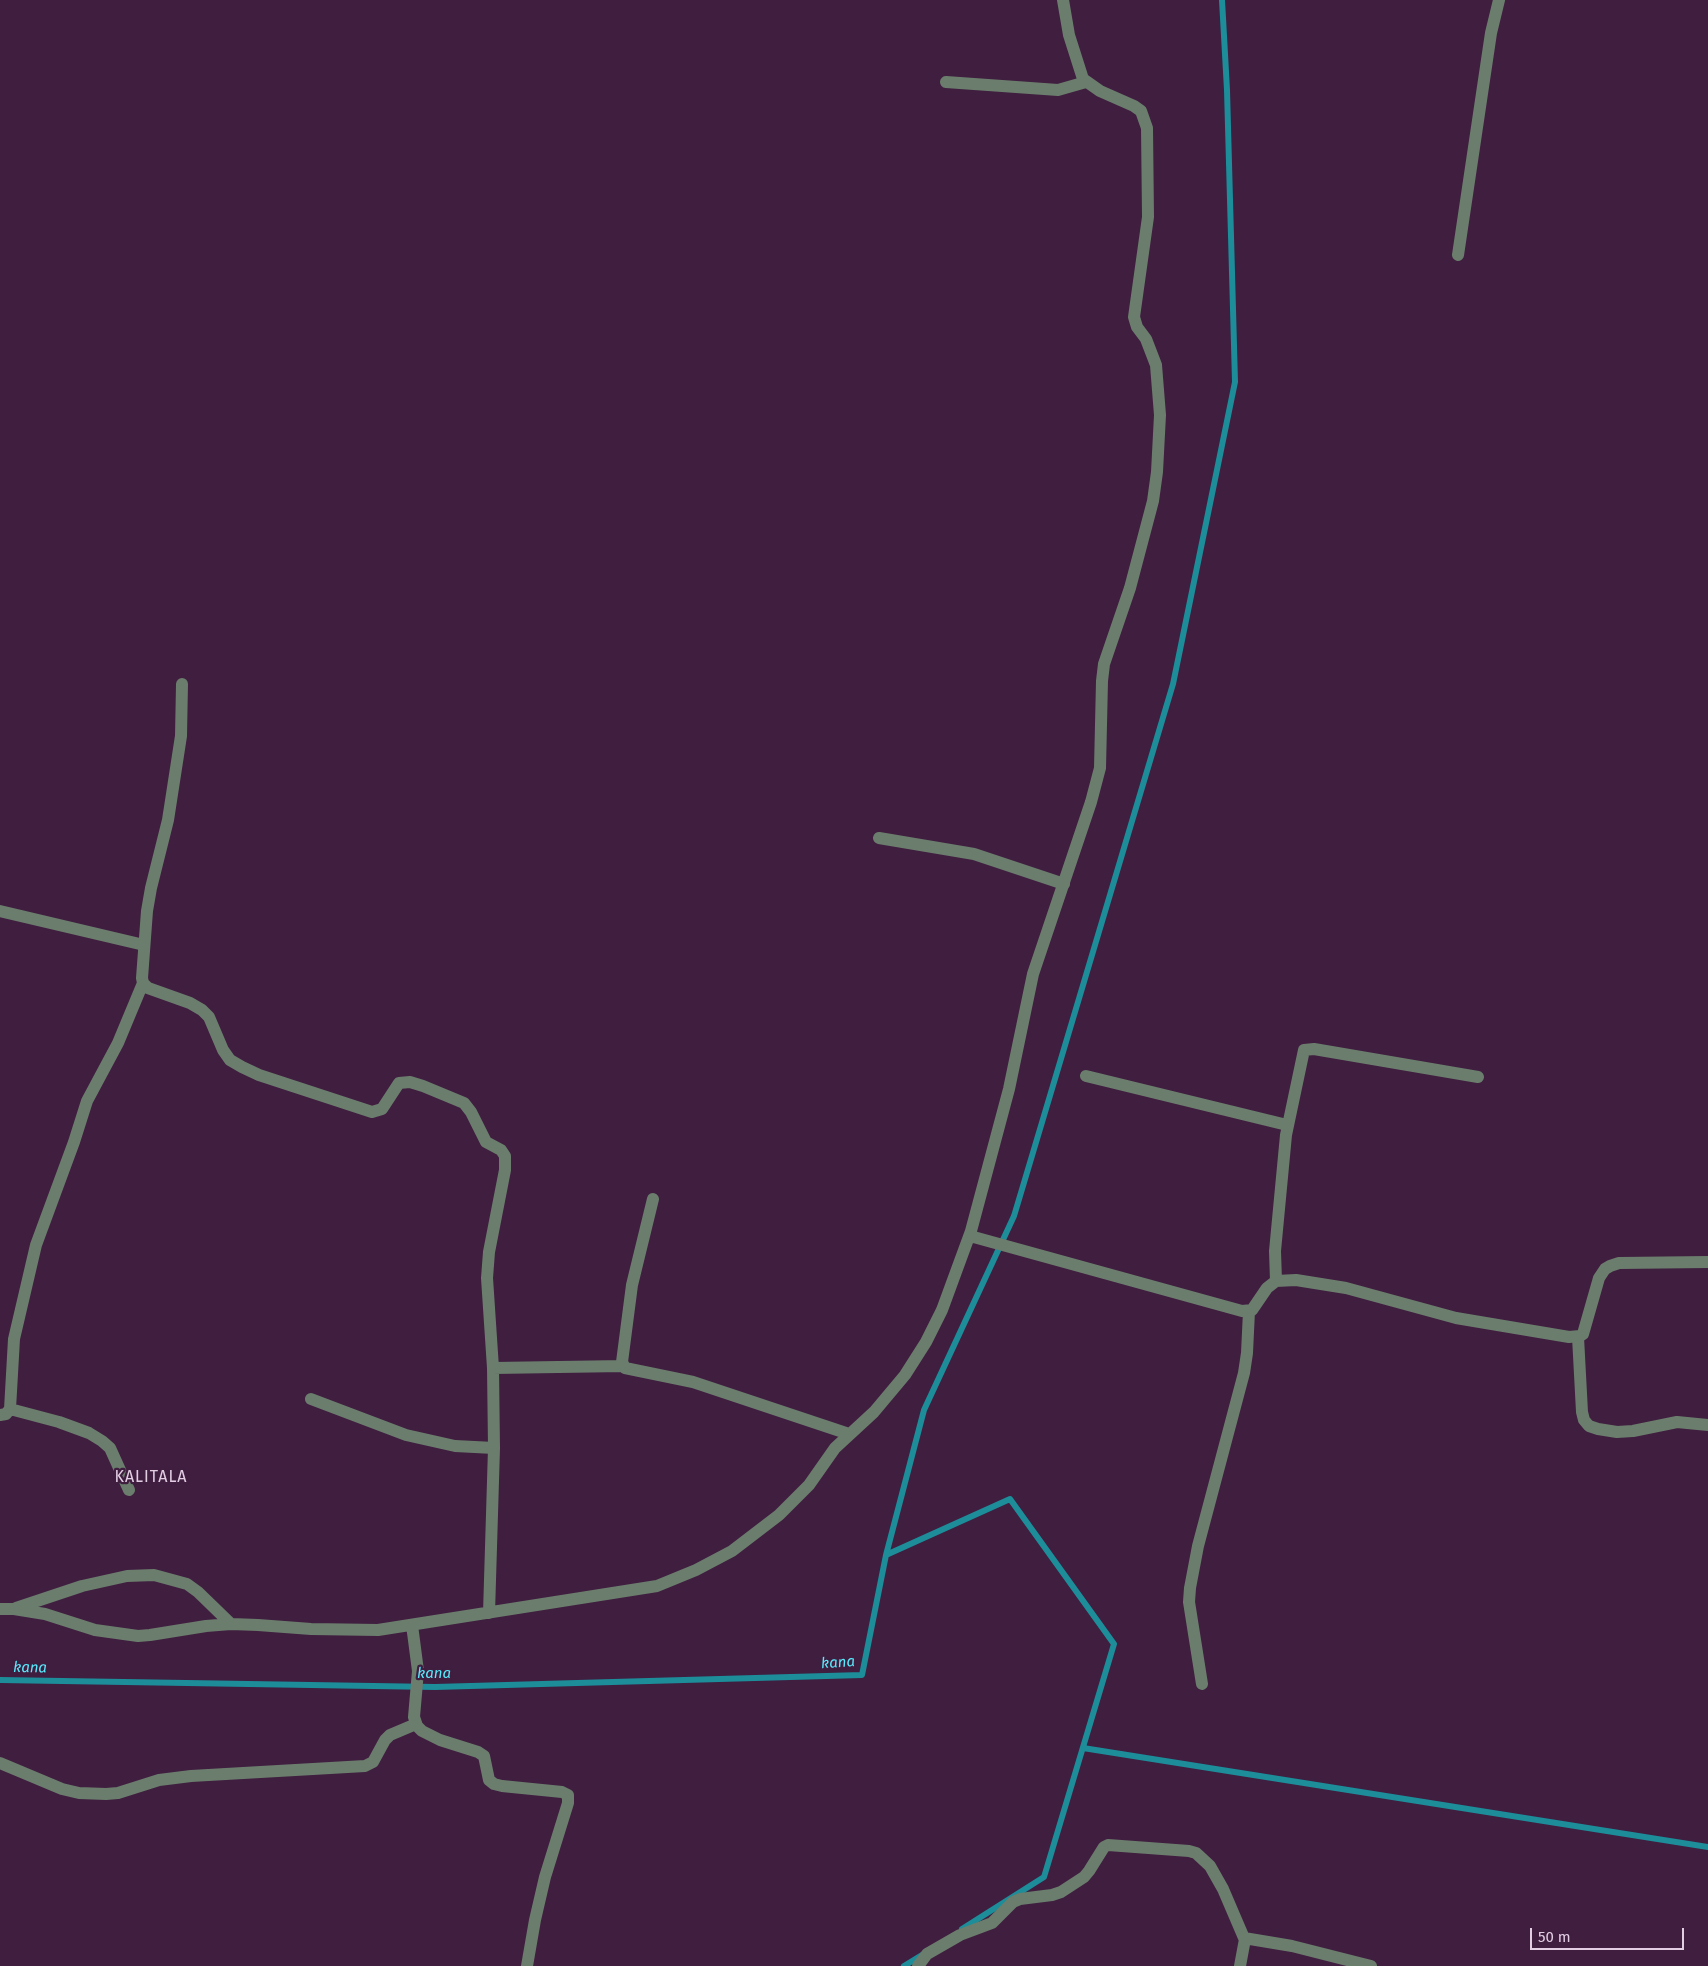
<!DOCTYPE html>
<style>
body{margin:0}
#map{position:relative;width:1708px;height:1966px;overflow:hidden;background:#3f1e40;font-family:"Fira Sans",sans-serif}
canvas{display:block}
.scale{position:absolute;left:1530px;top:1928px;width:154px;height:22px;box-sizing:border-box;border:2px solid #e2cde2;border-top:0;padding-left:6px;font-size:15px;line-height:18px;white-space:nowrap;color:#e2cde2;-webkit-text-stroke:4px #3f1e40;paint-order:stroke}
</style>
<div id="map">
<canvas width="1708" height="1966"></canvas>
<div class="scale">50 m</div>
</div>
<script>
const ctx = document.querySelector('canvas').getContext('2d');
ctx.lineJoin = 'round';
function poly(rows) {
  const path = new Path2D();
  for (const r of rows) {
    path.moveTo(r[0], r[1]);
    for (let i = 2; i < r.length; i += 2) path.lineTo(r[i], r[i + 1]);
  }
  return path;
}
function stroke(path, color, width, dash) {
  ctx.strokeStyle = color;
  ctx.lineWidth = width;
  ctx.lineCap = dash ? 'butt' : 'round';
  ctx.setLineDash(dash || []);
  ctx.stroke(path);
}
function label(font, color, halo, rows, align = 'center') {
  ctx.font = font + ' "Fira Sans",sans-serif';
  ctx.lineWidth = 4.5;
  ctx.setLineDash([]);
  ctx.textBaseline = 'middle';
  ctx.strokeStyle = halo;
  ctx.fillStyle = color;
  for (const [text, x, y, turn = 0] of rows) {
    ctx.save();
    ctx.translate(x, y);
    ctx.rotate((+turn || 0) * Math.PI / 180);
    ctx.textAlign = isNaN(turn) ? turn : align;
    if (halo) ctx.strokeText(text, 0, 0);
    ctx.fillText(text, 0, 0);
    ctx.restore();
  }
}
stroke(poly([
 [886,1555,924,1410,1014,1216,1173,684,1235,382,1227,90,1222,0],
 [0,1680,435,1687,862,1675,886,1555,1010,1499,1114,1644,1044,1877,962,1929],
 [1083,1748,1708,1847],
 [904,1966,922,1955]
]), '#1c8d99', 6);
stroke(poly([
 [946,82,1058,90,1086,82],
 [1458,255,1491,33,1499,0],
 [182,684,181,736,168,820,151,888,147,911,142,978,143,983,148,988,190,1003,202,1010,209,1017,223,1050,230,1060,242,1067,259,1075,372,1112,382,1109,399,1083,410,1082,423,1086,464,1103,471,1112,486,1142,501,1150,505,1156,505,1170,489,1252,487,1278,493,1368,494,1448,489,1613],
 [879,838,974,854,1064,884],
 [0,911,144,945],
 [1086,1076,1287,1125],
 [653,1199,632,1285,622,1362,625,1368,693,1382,849,1434],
 [970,1236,1242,1311,1252,1310,1267,1288,1276,1281,1296,1280,1346,1288,1456,1318,1569,1337,1580,1336,1583,1334,1599,1278,1605,1269,1610,1266,1619,1263,1708,1262],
 [1276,1281,1275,1251,1286,1135,1304,1050,1314,1049,1478,1077],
 [1578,1337,1582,1412,1584,1420,1589,1426,1598,1429,1617,1432,1633,1431,1677,1422,1708,1425],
 [493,1368,624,1366],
 [311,1399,406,1435,455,1446,494,1448],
 [10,1409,59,1422,89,1433,102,1441,110,1448,129,1490],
 [0,1415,6,1414,10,1409,14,1339,36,1245,74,1142,87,1101,118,1043,143,983],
 [16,1608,82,1586,127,1576,154,1575,187,1584,198,1592,231,1624],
 [0,1609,14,1609,45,1614,95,1630,138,1636,150,1635,206,1626,231,1624,258,1625,311,1629,378,1630,657,1586,696,1570,732,1551,779,1515,809,1485,835,1448,874,1412,905,1375,926,1342,942,1310,971,1231,1009,1089,1033,974,1091,802,1100,768,1102,681,1104,664,1130,588,1153,501,1157,472,1160,415,1156,365,1146,339,1137,327,1134,317,1148,217,1147,128,1141,111,1134,106,1100,91,1083,79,1069,35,1063,0],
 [412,1625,418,1671,414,1717,417,1726,422,1731,440,1740,478,1752,484,1756,489,1780,494,1784,502,1786,562,1792,568,1795,568,1803,545,1877,535,1920,527,1966],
 [1202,1684,1189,1602,1190,1588,1198,1546,1244,1373,1247,1353,1249,1311],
 [0,1763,62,1789,79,1793,106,1794,118,1793,159,1780,191,1776,365,1766,373,1762,385,1740,390,1735,416,1724],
 [918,1966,927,1954,960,1935,992,1923,1013,1902,1020,1899,1052,1895,1061,1892,1084,1877,1089,1871,1104,1847,1108,1845,1189,1851,1196,1853,1210,1866,1223,1889,1244,1938,1292,1946,1371,1966],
 [1240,1966,1245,1939]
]), '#6b7d6c', 12);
label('italic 15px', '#58ebfc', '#3f1e40', [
 ["kana",838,1663,-4],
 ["kana",30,1668,1],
 ["kana",434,1674]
]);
ctx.letterSpacing = '1px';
label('16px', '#e2cde2', '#3f1e40', [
 ["KALITALA",151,1478]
]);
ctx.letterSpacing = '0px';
</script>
